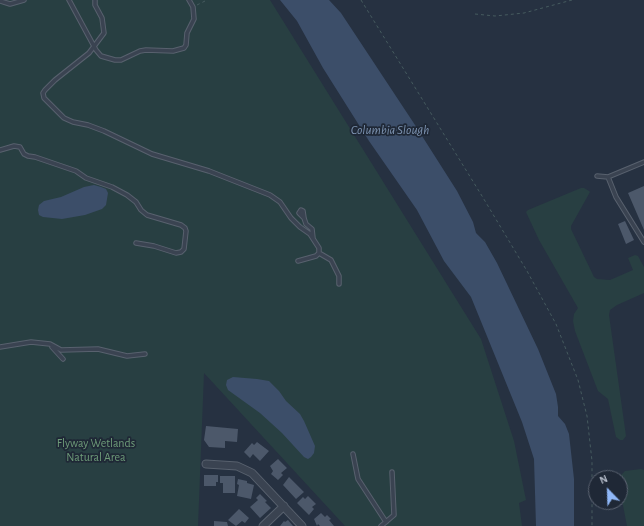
<!DOCTYPE html>
<style>
body{margin:0}
#map{position:relative;width:644px;height:526px;overflow:hidden;background:#263141;font-family:"Alegreya Sans",sans-serif}
canvas{display:block}
.north{position:absolute;left:588px;top:470px;width:40px;height:40px;box-sizing:border-box;background:#1f2836;border:1px solid #5c6472;border-radius:50%;rotate:337deg;font-size:11px;font-weight:700;line-height:16px;text-align:center;color:#b7becb}
.north::after{content:'';display:block;margin:auto;width:14px;height:18px;background:#8fb7f7;clip-path:polygon(50% 0,100% 100%,50% 72%,0 100%)}
</style>
<div id="map">
<canvas width="644" height="526"></canvas>
<div class="north">N</div>
</div>
<script>
const ctx = document.querySelector('canvas').getContext('2d');
ctx.lineJoin = 'round';
function fill(path, color) {
  ctx.fillStyle = color;
  ctx.fill(path, 'evenodd');
}
function poly(rows) {
  const path = new Path2D();
  for (const r of rows) {
    path.moveTo(r[0], r[1]);
    for (let i = 2; i < r.length; i += 2) path.lineTo(r[i], r[i + 1]);
  }
  return path;
}
function stroke(path, color, width, dash) {
  ctx.strokeStyle = color;
  ctx.lineWidth = width;
  ctx.lineCap = dash ? 'butt' : 'round';
  ctx.setLineDash(dash || []);
  ctx.stroke(path);
}
function label(font, color, halo, rows, align = 'center') {
  ctx.font = font + ' "Alegreya Sans",sans-serif';
  ctx.lineWidth = 3.5;
  ctx.setLineDash([]);
  ctx.textBaseline = 'middle';
  ctx.strokeStyle = halo;
  ctx.fillStyle = color;
  for (const [text, x, y, turn = 0] of rows) {
    ctx.save();
    ctx.translate(x, y);
    ctx.rotate((+turn || 0) * Math.PI / 180);
    ctx.textAlign = isNaN(turn) ? turn : align;
    if (halo) ctx.strokeText(text, 0, 0);
    ctx.fillText(text, 0, 0);
    ctx.restore();
  }
}
fill(poly([
 [0,0,270,0,481,339,514,441,526,500,519,503,522,526,345,526,204,373,198,526,0,526],
 [581,188,584,188,589,191,590,192,571,226,571,229,594,277,597,279,610,280,633,270,628,258,635,255,638,256,644,267,644,293,617,305,610,310,609,315,626,436,623,440,620,440,616,437,608,399,598,391,575,331,573,321,574,314,578,308,539,240,526,212,528,210],
 [641,469,644,470,644,526,627,526,620,490,620,478,618,478,625,471]
]), '#283f42');
fill(poly([
 [280,0,329,0,341,13,415,125,457,191,473,222,476,233,485,242,497,263,538,349,556,394,558,407,558,416,565,424,569,434,574,479,574,526,536,526,534,459,522,422,471,297,444,261,417,210,369,141,323,68,297,21],
 [94,185,101,187,106,189,108,193,106,205,102,209,85,215,62,219,43,217,39,215,38,210,39,205,44,201,61,197,84,187],
 [233,377,257,379,269,381,279,391,286,401,300,414,304,421,315,446,314,453,311,457,308,459,304,457,282,433,260,413,228,390,226,385,227,380]
]), '#3c4e69');
fill(poly([
 [644,186,644,230,628,193],
 [625,221,634,240,626,244,618,224],
 [206,426,238,429,237,442,225,441,225,448,209,447,204,440],
 [257,442,269,451,260,461,253,454,250,458,244,452,252,443,254,445],
 [278,459,287,468,281,473,283,475,278,480,271,474,273,471,270,466],
 [204,475,218,475,218,482,216,482,216,486,204,486],
 [220,476,235,476,235,493,223,493,223,483,220,483],
 [289,477,304,492,296,499,283,485],
 [238,479,247,481,247,483,254,485,251,499,237,496,239,485,237,484],
 [260,494,267,501,265,502,271,508,260,518,250,507,258,500,256,498],
 [308,496,316,504,312,507,314,509,309,515,297,503,303,497,305,499],
 [239,509,249,518,245,523,242,521,236,526,228,520],
 [321,513,325,517,327,515,331,519,329,520,334,526,320,526,318,524,317,526,314,519],
 [288,520,293,526,280,526,284,521,285,522],
 [214,521,227,522,228,526,214,526]
]), '#4c586a');
const lane = poly([
 [69,0,96,50,101,56,115,60,121,60,140,51,146,50,173,51,184,48,186,45,187,33,194,19,193,7,189,0],
 [95,0,95,5,102,18,104,33,89,53,55,80,45,90,43,93,44,98,64,118,73,122,88,125,104,131,152,154,209,171,270,195,280,202,291,218,300,227,310,234,319,248,319,253,316,256,298,261],
 [0,1,10,4,24,0],
 [0,150,14,146,20,147,24,154,28,156,35,157,76,171,86,178,112,187,127,195,136,202,141,210,147,215,181,225,185,228,186,231,184,249,181,252,176,253,154,246,136,243],
 [597,176,608,177,644,162],
 [608,177,616,197,644,242],
 [304,218,299,213,301,210,303,211,304,218,306,224,312,229,313,238],
 [319,253,331,260,339,276,339,284],
 [0,347,31,342,50,344,61,350,98,349,127,356,145,354],
 [52,347,63,359],
 [353,454,358,479,386,522],
 [381,526,394,515,392,472]
]);
const street = poly([
 [206,464,237,466,252,473,302,526],
 [263,526,284,506]
]);
stroke(lane, '#58616e', 5.5);
stroke(street, '#58616e', 9);
stroke(poly([
 [361,0,482,196,527,271,556,324,578,380,587,416,592,461,592,526],
 [197,5,207,0],
 [475,14,495,16,524,13,572,0]
]), '#465b5f', 1, [3, 3]);
stroke(lane, '#3a4351', 3.5);
stroke(street, '#3a4351', 7);
label('12px', '#6e9c79', '#1f2836', [
 ["Flyway Wetlands",96,443],
 ["Natural Area",96,457]
]);
label('italic 13px', '#7e94b2', '#1f2836', [
 ["Columbia Slough",390,130]
]);
</script>
